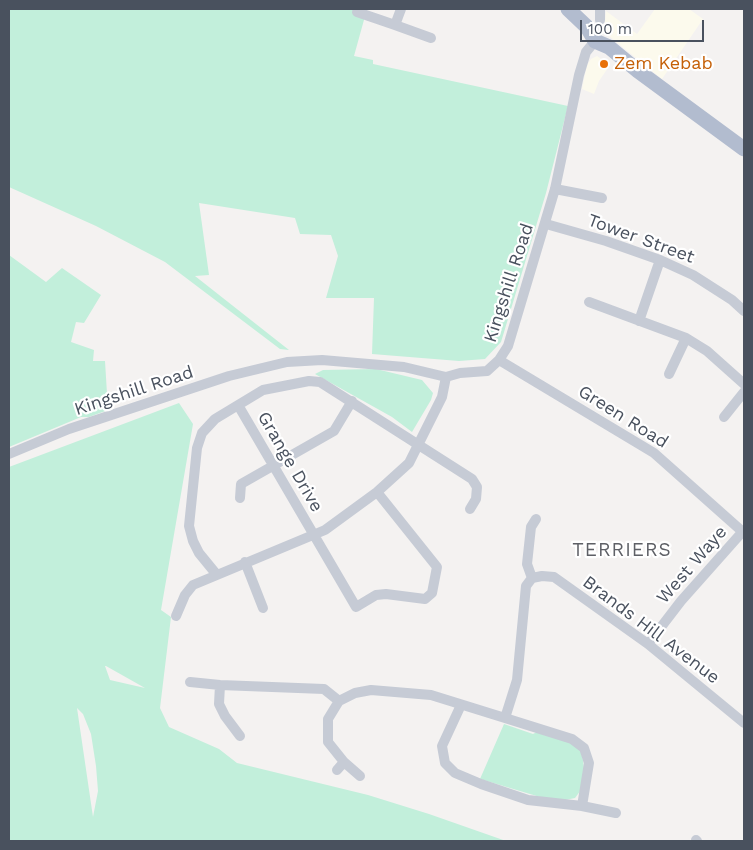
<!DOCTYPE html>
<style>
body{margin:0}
#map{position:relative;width:753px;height:850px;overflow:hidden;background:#f4f2f1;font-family:"Work Sans",sans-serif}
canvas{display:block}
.frame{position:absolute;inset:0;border:10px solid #49515e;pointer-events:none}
.scale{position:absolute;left:580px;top:20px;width:124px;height:22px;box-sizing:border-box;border:2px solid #49515e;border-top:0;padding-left:6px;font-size:15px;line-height:18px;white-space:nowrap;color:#49515e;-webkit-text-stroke:4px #fff;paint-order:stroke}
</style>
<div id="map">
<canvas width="753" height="850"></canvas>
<div class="frame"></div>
<div class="scale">100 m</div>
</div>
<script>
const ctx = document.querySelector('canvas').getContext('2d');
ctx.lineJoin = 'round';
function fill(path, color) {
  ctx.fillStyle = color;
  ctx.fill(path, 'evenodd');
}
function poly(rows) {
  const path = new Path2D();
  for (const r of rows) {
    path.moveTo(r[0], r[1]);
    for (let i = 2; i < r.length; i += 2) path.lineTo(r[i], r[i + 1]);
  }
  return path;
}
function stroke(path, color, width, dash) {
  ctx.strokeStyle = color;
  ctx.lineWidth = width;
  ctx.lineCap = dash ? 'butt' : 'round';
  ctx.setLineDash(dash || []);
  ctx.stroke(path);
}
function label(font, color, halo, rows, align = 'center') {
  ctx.font = font + ' "Work Sans",sans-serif';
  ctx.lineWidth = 4.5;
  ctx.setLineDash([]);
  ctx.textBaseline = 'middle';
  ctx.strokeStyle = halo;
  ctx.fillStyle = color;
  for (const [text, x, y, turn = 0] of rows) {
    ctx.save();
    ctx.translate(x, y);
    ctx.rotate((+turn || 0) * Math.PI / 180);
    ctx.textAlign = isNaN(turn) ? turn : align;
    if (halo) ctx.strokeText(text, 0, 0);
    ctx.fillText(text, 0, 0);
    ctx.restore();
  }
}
fill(poly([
 [655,9,689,9,703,19,662,79,604,32,606,11,637,34],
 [597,56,610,65,599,81,594,94,582,89,587,65,591,59]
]), '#fcfaed');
fill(poly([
 [9,9,367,9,354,56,373,60,373,64,568,106,546,193,501,342,485,359,459,361,372,354,374,298,326,298,338,256,331,235,300,234,295,218,199,203,209,275,195,276,289,350,280,349,165,262,96,226,9,187],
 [9,255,46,282,62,268,101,295,84,323,76,322,71,342,94,350,93,361,105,361,108,410,89,417,81,417,9,447],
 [376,369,422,380,433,393,431,400,412,432,392,417,315,374,323,370],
 [179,403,193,424,161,610,171,617,160,708,169,727,219,749,237,763,368,795,429,814,506,841,9,841,9,467],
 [105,666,106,666,145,688,110,680],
 [77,708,83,714,91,734,96,766,98,791,93,817],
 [504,724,533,734,537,732,570,742,580,749,583,760,584,768,581,790,575,798,565,800,540,797,480,779]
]), '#c2efdb');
stroke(poly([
 [357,12,395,25,401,9],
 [600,20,600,9],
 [395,25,431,38],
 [555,189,602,198],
 [546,224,606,241,660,260,693,275,732,300,744,311],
 [589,302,686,338,707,351,744,384],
 [639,321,660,260],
 [499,360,654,453,744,533],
 [669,374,686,338],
 [238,405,356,607,376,595,386,594,425,599,432,593,437,567,377,492],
 [724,417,744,392],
 [9,454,69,429,229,376,287,362,322,360,404,367,446,377,460,373,487,371,499,360,508,346,555,189,579,75,586,52,595,41],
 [240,498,241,484,334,431,352,401],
 [245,562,263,608],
 [217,575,199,553,193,541,189,526,197,448,202,433,215,419,263,390,309,381,320,382,472,479,477,487,476,499,470,509],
 [532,578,542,576,554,577,648,644,744,723],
 [176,616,185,595,193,585,325,530,377,492,409,463,442,397,446,377],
 [648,644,681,601,744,530],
 [190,682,220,685,324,689,339,701,355,693,371,690,431,695,505,718,517,680,526,586,532,578,527,564,531,527,536,519],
 [220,685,219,704,225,716,240,736],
 [339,701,328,719,328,742,344,762,360,776],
 [461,705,442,746,445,763,455,773,481,784,528,800,582,806,589,763,584,748,572,739,505,718],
 [337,770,344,762],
 [582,806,616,813],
 [696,840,697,841]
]), '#c6cbd5', 10);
stroke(poly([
 [568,9,587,27,595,41,609,47,638,71,744,149]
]), '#b2bccf', 15);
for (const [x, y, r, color] of [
 [604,64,5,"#e8710a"]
]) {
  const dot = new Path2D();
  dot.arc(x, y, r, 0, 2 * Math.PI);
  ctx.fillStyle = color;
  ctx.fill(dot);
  stroke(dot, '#fff', 2);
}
label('18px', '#c56008', '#fff', [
 ["Zem Kebab",614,64]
], 'left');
label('18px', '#49515e', '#fff', [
 ["Tower Street",641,239,20],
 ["Kingshill Road",509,283,-72],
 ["Kingshill Road",134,391,-18],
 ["Green Road",623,417,32],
 ["Grange Drive",290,462,60],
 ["West Waye",692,565,-49],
 ["Brands Hill Avenue",651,630,37]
]);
ctx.letterSpacing = '1px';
label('19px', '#5e6066', '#fff', [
 ["TERRIERS",622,550]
]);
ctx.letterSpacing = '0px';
</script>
